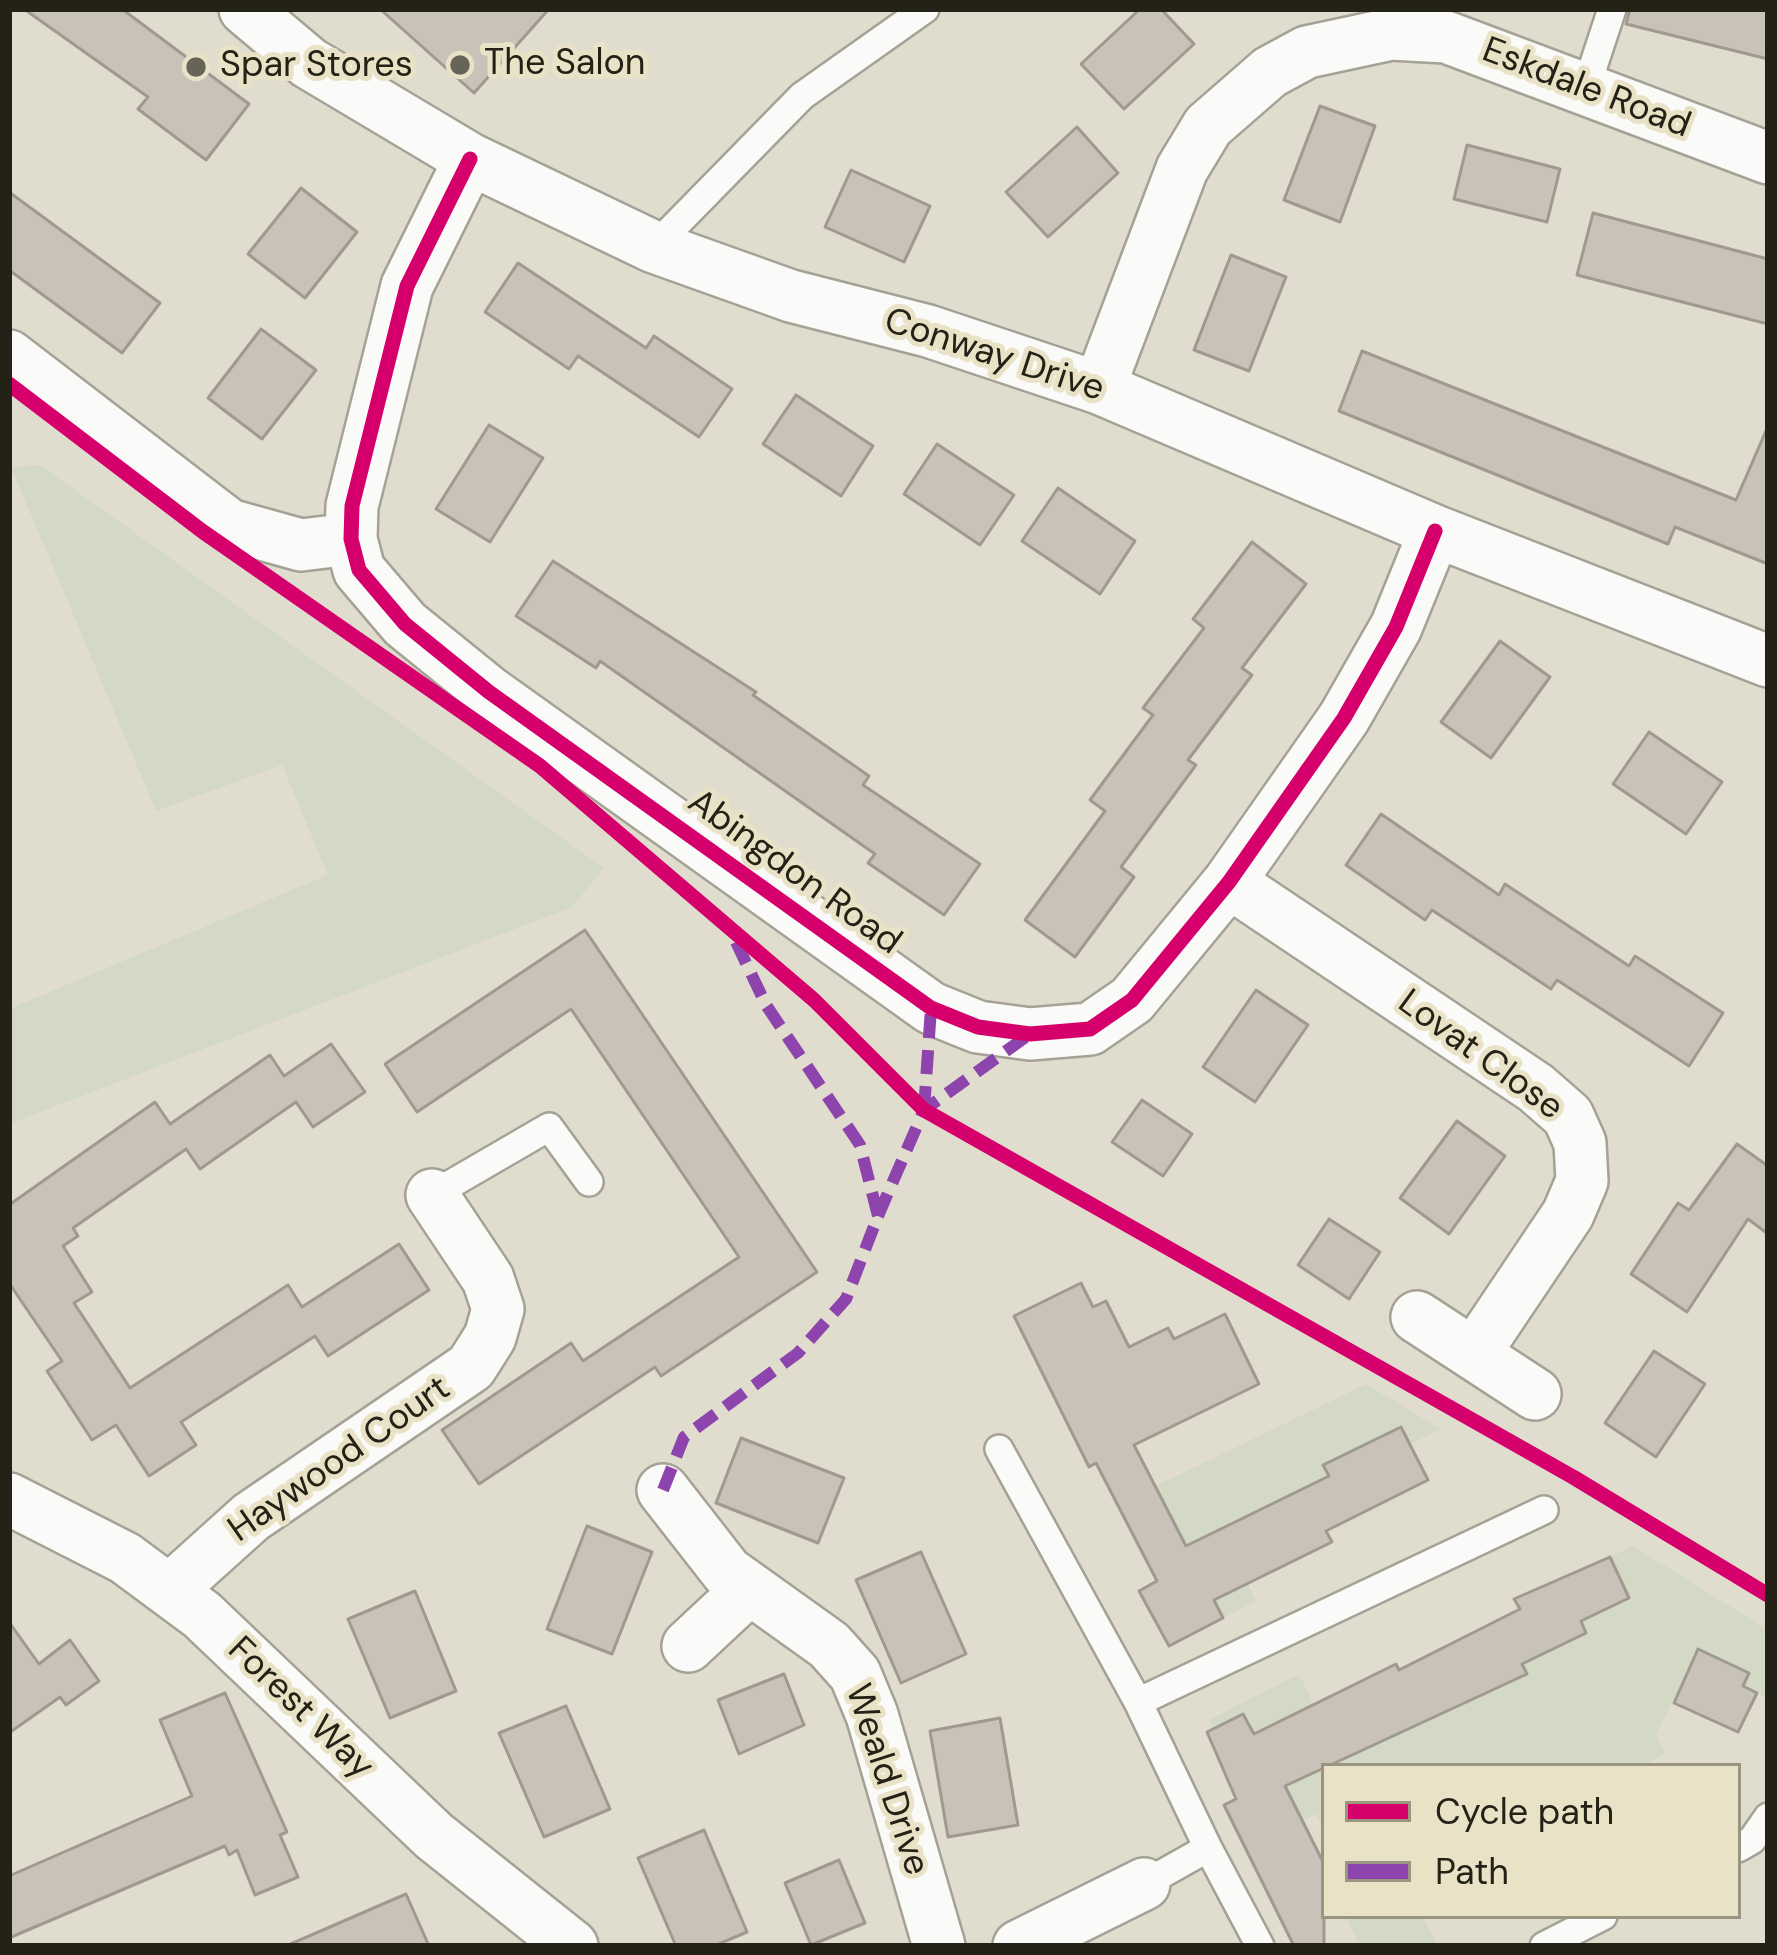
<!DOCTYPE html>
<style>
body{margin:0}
#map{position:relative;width:1777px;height:1955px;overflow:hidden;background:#e1ddce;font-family:"DM Sans",sans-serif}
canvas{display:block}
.frame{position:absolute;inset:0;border:12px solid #242117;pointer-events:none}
.legend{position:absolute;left:1321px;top:1763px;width:420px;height:156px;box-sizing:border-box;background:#e9e2c6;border:3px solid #9a9580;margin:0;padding:15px 21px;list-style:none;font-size:36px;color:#242117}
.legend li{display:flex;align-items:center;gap:24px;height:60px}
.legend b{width:60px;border:3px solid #9a9580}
</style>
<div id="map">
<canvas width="1777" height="1955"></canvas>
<div class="frame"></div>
<ul class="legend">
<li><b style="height:15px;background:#d6006c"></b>Cycle path</li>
<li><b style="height:15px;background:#8e44ad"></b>Path</li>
</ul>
</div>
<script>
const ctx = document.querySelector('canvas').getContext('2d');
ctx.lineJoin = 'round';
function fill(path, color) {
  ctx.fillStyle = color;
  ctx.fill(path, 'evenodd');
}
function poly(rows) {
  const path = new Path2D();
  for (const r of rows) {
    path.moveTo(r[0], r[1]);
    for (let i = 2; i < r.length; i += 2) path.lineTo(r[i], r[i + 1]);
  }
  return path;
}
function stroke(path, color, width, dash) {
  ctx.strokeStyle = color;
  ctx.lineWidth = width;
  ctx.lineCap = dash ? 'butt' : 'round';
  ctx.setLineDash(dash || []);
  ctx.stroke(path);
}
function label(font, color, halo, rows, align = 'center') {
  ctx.font = font + ' "DM Sans",sans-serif';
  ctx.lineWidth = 10;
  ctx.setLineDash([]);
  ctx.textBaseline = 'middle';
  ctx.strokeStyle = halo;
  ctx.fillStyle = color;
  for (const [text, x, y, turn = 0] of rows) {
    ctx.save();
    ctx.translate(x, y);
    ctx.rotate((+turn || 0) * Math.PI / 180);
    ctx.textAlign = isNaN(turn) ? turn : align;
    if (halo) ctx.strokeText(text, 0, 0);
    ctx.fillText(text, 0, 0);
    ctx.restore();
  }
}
fill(poly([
 [40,465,604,868,572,907,9,1124,9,1009,328,875,282,765,156,811,11,467],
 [1366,1384,1441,1429,1410,1444,1400,1427,1324,1466,1348,1515,1324,1526,1304,1488,1228,1526,1254,1580,1248,1584,1256,1601,1223,1618,1154,1487],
 [1633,1546,1768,1630,1768,1698,1743,1686,1748,1672,1699,1650,1656,1734,1665,1753,1642,1766,1324,1766,1324,1828,1316,1814,1302,1821,1243,1715,1213,1729,1209,1720,1299,1674,1340,1758,1424,1663,1450,1711,1526,1674,1501,1624,1585,1633,1581,1621,1629,1598,1610,1557],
 [1345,1916,1422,1916,1438,1946,1360,1946]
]), '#d3d9c5');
const building = poly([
 [24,9,122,9,249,104,206,160,138,109,148,97,24,9],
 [380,9,549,9,474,93,380,9],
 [1140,9,1161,9,1194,44,1124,109,1081,64,1140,9],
 [1630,9,1768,9,1768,59,1626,24,1630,9],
 [1320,106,1375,126,1340,222,1284,200,1320,106],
 [1077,127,1118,173,1048,237,1006,192,1077,127],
 [1467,145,1560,169,1547,222,1454,199,1467,145],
 [851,170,930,206,904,262,825,227,851,170],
 [301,188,357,232,305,298,248,254,301,188],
 [9,192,160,303,122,353,9,270,9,192],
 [1593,213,1768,259,1768,324,1577,275,1593,213],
 [1231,255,1286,277,1249,371,1194,350,1231,255],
 [518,263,646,348,654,336,732,389,699,437,578,356,569,369,485,312,518,263],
 [261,329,316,370,262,439,208,398,261,329],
 [1362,351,1736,500,1768,426,1768,564,1675,527,1668,544,1339,411,1362,351],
 [796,395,873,446,841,496,763,444,796,395],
 [489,425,543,458,490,542,436,509,489,425],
 [937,444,1014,495,980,545,904,494,937,444],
 [1058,488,1135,541,1100,594,1022,541,1058,488],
 [1252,542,1306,584,1242,668,1252,675,1188,760,1196,765,1121,867,1134,877,1075,957,1025,920,1105,811,1090,800,1153,715,1143,708,1204,628,1193,619,1252,542],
 [553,561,756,692,753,695,869,776,863,785,980,864,944,915,868,863,875,854,600,661,596,668,516,616,553,561],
 [1500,641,1550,677,1491,758,1441,722,1500,641],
 [1649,732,1722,782,1686,834,1613,784,1649,732],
 [1381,814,1499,895,1505,884,1629,966,1635,956,1723,1013,1689,1066,1557,980,1551,989,1432,910,1425,920,1346,865,1381,814],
 [585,930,817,1272,661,1376,655,1367,479,1484,442,1430,571,1343,583,1361,739,1257,571,1009,417,1112,385,1064,585,930],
 [1256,990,1308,1025,1255,1102,1203,1067,1256,990],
 [331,1044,365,1092,313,1127,296,1102,200,1169,186,1149,73,1228,78,1236,63,1246,92,1292,74,1303,130,1388,288,1285,302,1307,399,1244,429,1290,328,1356,315,1336,181,1422,196,1445,149,1476,116,1425,92,1440,47,1371,62,1361,9,1283,9,1205,155,1102,170,1124,270,1055,284,1076,331,1044],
 [1142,1100,1192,1134,1163,1176,1112,1142,1142,1100],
 [1457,1121,1505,1156,1449,1234,1400,1198,1457,1121],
 [1737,1144,1768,1166,1768,1234,1748,1219,1687,1312,1631,1274,1678,1203,1689,1210,1737,1144],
 [1329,1219,1380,1252,1349,1299,1298,1265,1329,1219],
 [1081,1283,1093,1307,1106,1301,1129,1347,1168,1328,1174,1339,1225,1314,1259,1384,1134,1445,1186,1546,1329,1476,1323,1465,1401,1427,1428,1480,1326,1531,1332,1542,1214,1600,1223,1618,1169,1646,1139,1591,1157,1581,1096,1463,1089,1467,1014,1316,1081,1283],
 [1654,1351,1705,1384,1656,1457,1605,1423,1654,1351],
 [741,1438,844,1478,818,1543,716,1503,741,1438],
 [587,1526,652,1552,612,1654,547,1629,587,1526],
 [921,1552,966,1654,901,1683,856,1580,921,1552],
 [1610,1557,1629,1598,1581,1621,1586,1633,1522,1664,1527,1674,1285,1786,1324,1864,1324,1946,1294,1946,1224,1805,1236,1799,1207,1732,1243,1714,1254,1734,1396,1664,1399,1670,1520,1609,1514,1599,1610,1557],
 [415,1591,456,1691,390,1718,348,1619,415,1591],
 [9,1622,39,1664,70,1640,99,1681,66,1705,60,1697,9,1733,9,1622],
 [1698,1649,1749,1673,1743,1686,1757,1693,1738,1732,1674,1703,1698,1649],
 [784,1674,804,1725,739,1754,718,1700,784,1674],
 [225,1693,287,1832,280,1835,298,1877,255,1895,237,1850,229,1855,225,1846,9,1938,9,1876,192,1796,160,1720,225,1693],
 [566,1706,610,1809,544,1837,499,1733,566,1706],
 [1000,1718,1018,1825,948,1837,930,1731,1000,1718],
 [704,1830,747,1932,714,1946,676,1946,638,1858,704,1830],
 [839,1860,865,1923,811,1945,785,1883,839,1860],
 [406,1894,429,1946,286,1946,406,1894]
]);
fill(building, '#c8c2b8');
stroke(building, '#a0998f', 3);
const lane = poly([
 [1586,88,1612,9],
 [654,247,802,96,925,9],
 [432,1195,549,1127,589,1182],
 [999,1449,1138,1702,1208,1848,1144,1884],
 [1138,1702,1544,1510],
 [1208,1848,1260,1946],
 [1738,1848,1752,1840,1768,1817],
 [1544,1946,1603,1916]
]);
const street = poly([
 [245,9,309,63,470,159,654,247,791,296,928,331,1099,388,1435,531,1768,661],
 [470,159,407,286,352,506,351,539,359,570,405,624,489,692,931,1008,978,1027,1030,1034,1090,1029,1132,1000,1229,882,1344,718,1396,627,1435,531],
 [9,356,229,525,301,545,351,539],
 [1099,388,1182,169,1208,126,1270,72,1307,52,1391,34,1446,37,1768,158],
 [1229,882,1536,1088,1568,1116,1580,1143,1582,1181,1568,1214,1474,1354],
 [1417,1317,1535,1394],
 [663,1490,727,1572,829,1645,855,1674,872,1715,939,1946],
 [9,1499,125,1558,202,1615,434,1836,572,1946],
 [170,1590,251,1517,471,1367,490,1337,498,1309,488,1279,432,1195],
 [688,1646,749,1589],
 [1019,1946,1144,1884]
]);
stroke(lane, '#a4a195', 32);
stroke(street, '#a4a195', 56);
stroke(lane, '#fafaf8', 27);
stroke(street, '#fafaf8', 51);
stroke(poly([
 [924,1110,931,1008],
 [878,1216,924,1110,1030,1034],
 [663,1490,684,1437,798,1353,846,1299,878,1216,860,1145,766,1005,736,942]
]), '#8e44ad', 12, [24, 12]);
stroke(poly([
 [470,159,407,286,352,506,351,539,359,570,405,624,489,692,931,1008,978,1027,1030,1034,1090,1029,1132,1000,1229,882,1344,718,1396,627,1435,531],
 [9,384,202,531,540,766,814,1000,924,1110,1573,1477,1768,1595]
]), '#d6006c', 15);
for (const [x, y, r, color] of [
 [460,65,12,"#666357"],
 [196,67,12,"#666357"]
]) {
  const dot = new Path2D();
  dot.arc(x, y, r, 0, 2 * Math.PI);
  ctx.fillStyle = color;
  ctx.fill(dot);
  stroke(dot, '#e9e2c6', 4.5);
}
label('36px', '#242117', '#e9e2c6', [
 ["The Salon",484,65],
 ["Spar Stores",220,67]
], 'left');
label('36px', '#242117', '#e9e2c6', [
 ["Eskdale Road",1586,89,21],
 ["Conway Drive",994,356,18],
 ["Abingdon Road",794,873,36],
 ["Lovat Close",1480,1056,36],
 ["Haywood Court",340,1460,-35],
 ["Forest Way",300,1709,44],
 ["Weald Drive",886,1780,72]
]);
</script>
